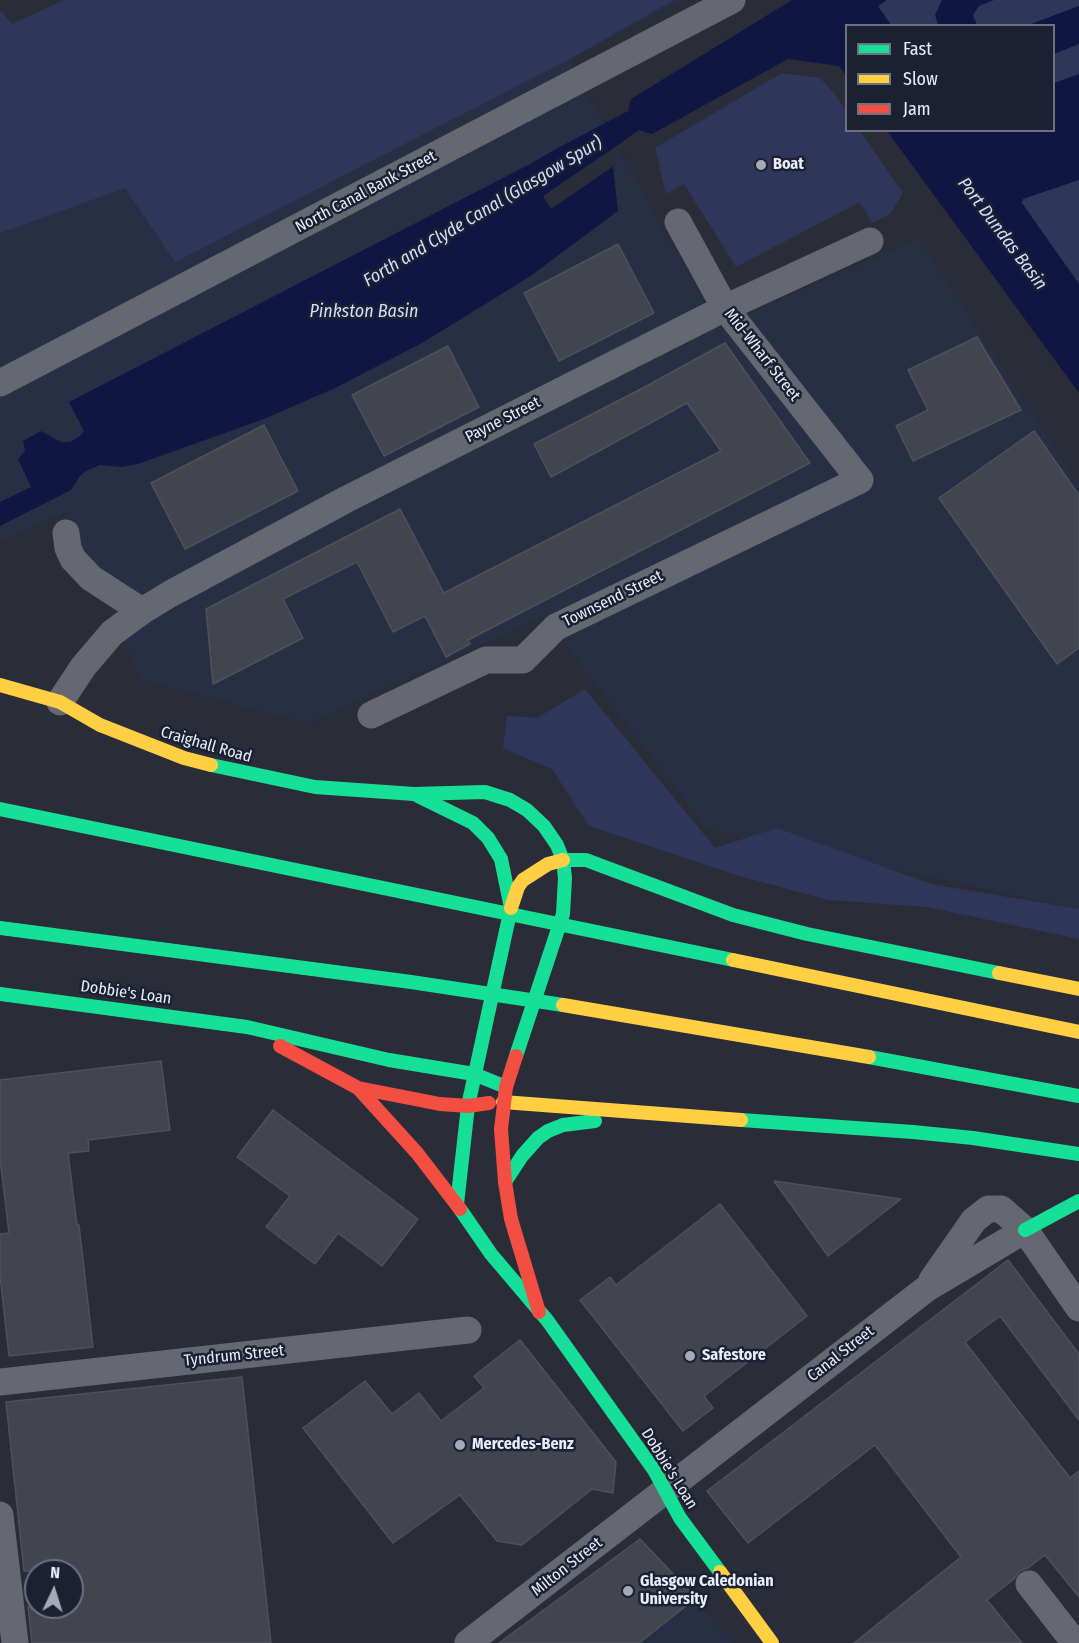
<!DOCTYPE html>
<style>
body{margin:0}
#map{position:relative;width:1079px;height:1643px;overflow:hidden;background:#2a2d37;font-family:"Fira Sans Condensed",sans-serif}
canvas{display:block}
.legend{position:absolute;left:845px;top:24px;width:210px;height:108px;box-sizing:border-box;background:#1b2032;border:2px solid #6d7282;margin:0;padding:8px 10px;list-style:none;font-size:18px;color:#e9edfa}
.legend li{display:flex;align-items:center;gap:12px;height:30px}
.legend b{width:30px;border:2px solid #6d7282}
.north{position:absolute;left:24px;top:1559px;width:60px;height:60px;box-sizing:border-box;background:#1b2032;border:2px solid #6d7282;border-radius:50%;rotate:4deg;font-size:16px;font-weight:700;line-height:24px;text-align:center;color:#e9edfa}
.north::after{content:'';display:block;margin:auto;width:21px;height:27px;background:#a6aab6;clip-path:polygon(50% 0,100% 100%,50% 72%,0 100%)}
</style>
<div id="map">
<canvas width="1079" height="1643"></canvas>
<ul class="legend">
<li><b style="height:8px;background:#16e098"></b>Fast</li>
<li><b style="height:8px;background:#ffcf43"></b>Slow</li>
<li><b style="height:8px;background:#f24e42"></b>Jam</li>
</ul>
<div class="north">N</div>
</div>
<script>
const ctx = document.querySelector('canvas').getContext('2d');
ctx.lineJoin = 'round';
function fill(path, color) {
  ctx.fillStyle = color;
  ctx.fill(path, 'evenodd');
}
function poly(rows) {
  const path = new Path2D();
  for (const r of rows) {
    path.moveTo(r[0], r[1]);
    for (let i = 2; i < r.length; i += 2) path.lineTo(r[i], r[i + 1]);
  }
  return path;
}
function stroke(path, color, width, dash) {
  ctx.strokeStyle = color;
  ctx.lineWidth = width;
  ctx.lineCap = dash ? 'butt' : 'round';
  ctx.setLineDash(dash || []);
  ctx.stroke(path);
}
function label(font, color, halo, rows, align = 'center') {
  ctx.font = font + ' "Fira Sans Condensed",sans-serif';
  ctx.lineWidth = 5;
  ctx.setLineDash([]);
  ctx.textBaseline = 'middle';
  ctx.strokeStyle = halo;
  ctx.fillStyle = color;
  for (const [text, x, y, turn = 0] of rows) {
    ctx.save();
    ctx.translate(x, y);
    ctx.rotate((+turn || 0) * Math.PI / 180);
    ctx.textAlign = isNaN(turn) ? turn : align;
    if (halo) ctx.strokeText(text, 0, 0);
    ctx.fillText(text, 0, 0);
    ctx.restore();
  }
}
fill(poly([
 [200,0,682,0,568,60,718,327,919,239,1079,486,1079,909,707,829,544,616,308,723,142,680,66,512,0,541,0,88],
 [640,1539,733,1643,499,1643]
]), '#282f45');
fill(poly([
 [64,0,674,0,568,60,175,262,125,188,0,233,0,12,2,12,12,24],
 [887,0,1079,0,1079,284,968,131,1054,130,1054,26,891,25,878,6],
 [782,73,820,78,834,93,846,111,846,130,860,131,903,193,890,214,872,223,860,202,736,267,684,184,666,194,655,148],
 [585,689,715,848,777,828,931,884,1079,909,1079,939,927,907,828,900,736,875,589,826,552,769,503,748,507,716,537,718]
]), '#2e3759');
fill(poly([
 [792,0,887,0,878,6,891,25,846,26,846,76,839,66,788,59,652,134,639,130,611,150,618,211,529,277,422,343,335,388,264,419,138,464,122,467,100,465,86,471,80,476,71,490,0,526,0,502,31,487,18,459,25,451,23,441,41,431,61,442,70,442,80,436,84,431,69,402,532,163,554,150,628,111,631,99],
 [942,0,994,0,979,6,973,15,977,25,938,25,935,15],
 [1079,6,1079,44,1054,54,1054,26,1028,25],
 [1079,74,1079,180,1023,199,1022,203,1079,284,1079,393,887,131,1054,130,1054,83]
]), '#101642');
fill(poly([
 [618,145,620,148,614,152,615,165,551,209,543,196]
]), '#2a2d37');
const building = poly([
 [618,244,654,313,559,361,524,293,618,244],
 [977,337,1021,410,913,461,896,426,928,410,908,370,977,337],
 [725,343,810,463,468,640,470,644,446,657,425,616,393,632,357,562,283,599,303,638,213,684,206,609,400,509,444,593,721,451,687,403,551,477,534,444,641,389,725,343],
 [448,346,479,407,384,456,352,395,448,346],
 [264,425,298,491,185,549,151,483,264,425],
 [1034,431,1079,495,1079,648,1057,664,939,498,1034,431],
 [161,1061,170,1130,88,1140,89,1151,68,1153,77,1225,79,1225,93,1347,9,1356,0,1275,0,1234,9,1233,0,1158,0,1080,161,1061],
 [273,1110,418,1219,382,1266,338,1233,315,1264,266,1227,290,1196,237,1157,273,1110],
 [774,1181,901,1199,828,1256,774,1181],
 [720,1204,807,1316,704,1396,713,1408,683,1431,580,1300,610,1277,616,1285,720,1204],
 [1008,1260,1079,1354,1079,1420,1000,1316,965,1342,1070,1478,1079,1471,1079,1597,1045,1555,1028,1568,1020,1571,1014,1579,987,1600,1022,1643,854,1643,961,1557,875,1445,748,1543,707,1491,1008,1260],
 [520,1340,616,1462,613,1493,592,1489,522,1545,497,1541,460,1495,393,1543,303,1428,365,1381,392,1414,419,1393,441,1421,484,1388,474,1376,520,1340],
 [242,1377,271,1643,32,1643,28,1607,72,1607,72,1571,24,1571,6,1402,242,1377],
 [640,1539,696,1598,639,1643,499,1643,640,1539]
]);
fill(building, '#42454e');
stroke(building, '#4f5159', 1.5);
stroke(poly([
 [0,383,732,0],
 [66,533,68,548,73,559,91,578,142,611],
 [60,702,83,667,112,633,142,611,170,594,347,499,725,308,870,241],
 [371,715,486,660,523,660,556,627,860,480,725,308,678,222],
 [932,1280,974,1220,988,1209,1001,1209,1025,1230,1079,1308],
 [0,1382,468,1330],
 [0,1515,15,1643],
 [1029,1584,1075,1643],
 [468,1643,926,1289,1025,1230]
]), '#656871', 27);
stroke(poly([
 [211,765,315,787,414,794,485,792,510,800,527,810,544,826,557,845,563,860,565,878,563,914,516,1056],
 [418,796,473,823,488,838,501,859,511,908,468,1106,457,1204],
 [0,809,733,960],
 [563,860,586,860,733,915,807,934,999,973],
 [0,928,411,982,563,1005],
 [0,994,247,1027,389,1060,474,1074,506,1087],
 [869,1057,1079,1096],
 [741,1120,913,1132,973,1138,1079,1154],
 [505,1182,522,1156,538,1138,548,1131,563,1125,595,1121],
 [460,1209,491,1254,547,1320,654,1470,680,1518,720,1572],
 [1025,1230,1079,1201]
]), '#16e098', 14);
stroke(poly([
 [0,685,60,702,100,725,184,758,211,765],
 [511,908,518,887,523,880,548,864,563,860],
 [733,960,1079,1032],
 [999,973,1079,989],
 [563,1005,869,1057],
 [503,1102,741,1120],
 [720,1572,772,1643]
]), '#ffcf43', 14);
stroke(poly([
 [280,1046,358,1088,440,1104,468,1106,489,1103],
 [516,1056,506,1087,501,1129,505,1182,511,1219,539,1312],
 [358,1088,417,1153,460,1209]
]), '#f24e42', 14);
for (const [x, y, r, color] of [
 [761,165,6,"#a6aab6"],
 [690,1356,6,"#a6aab6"],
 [460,1445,6,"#a6aab6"],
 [628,1591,6,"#a6aab6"]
]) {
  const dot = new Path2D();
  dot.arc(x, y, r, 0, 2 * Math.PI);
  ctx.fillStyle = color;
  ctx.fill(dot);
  stroke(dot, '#1b2032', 2);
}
label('bold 16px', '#e9edfa', '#1b2032', [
 ["Boat",773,165],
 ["Safestore",702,1356],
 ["Mercedes-Benz",472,1445],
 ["Glasgow Caledonian",640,1582],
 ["University",640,1600]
], 'left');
label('16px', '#e9edfa', '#1b2032', [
 ["North Canal Bank Street",366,192,-28],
 ["Mid-Wharf Street",762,355,52],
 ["Payne Street",503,420,-27],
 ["Townsend Street",613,599,-26],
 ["Craighall Road",206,745,16],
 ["Dobbie's Loan",126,993,8],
 ["Canal Street",841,1354,-38],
 ["Tyndrum Street",234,1356,-6],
 ["Dobbie's Loan",669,1469,58],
 ["Milton Street",567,1567,-38]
]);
label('italic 18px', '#d3ddff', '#1b2032', [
 ["Forth and Clyde Canal (Glasgow Spur)",483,212,-31],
 ["Port Dundas Basin",1002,234,53],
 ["Pinkston Basin",364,312]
]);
</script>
